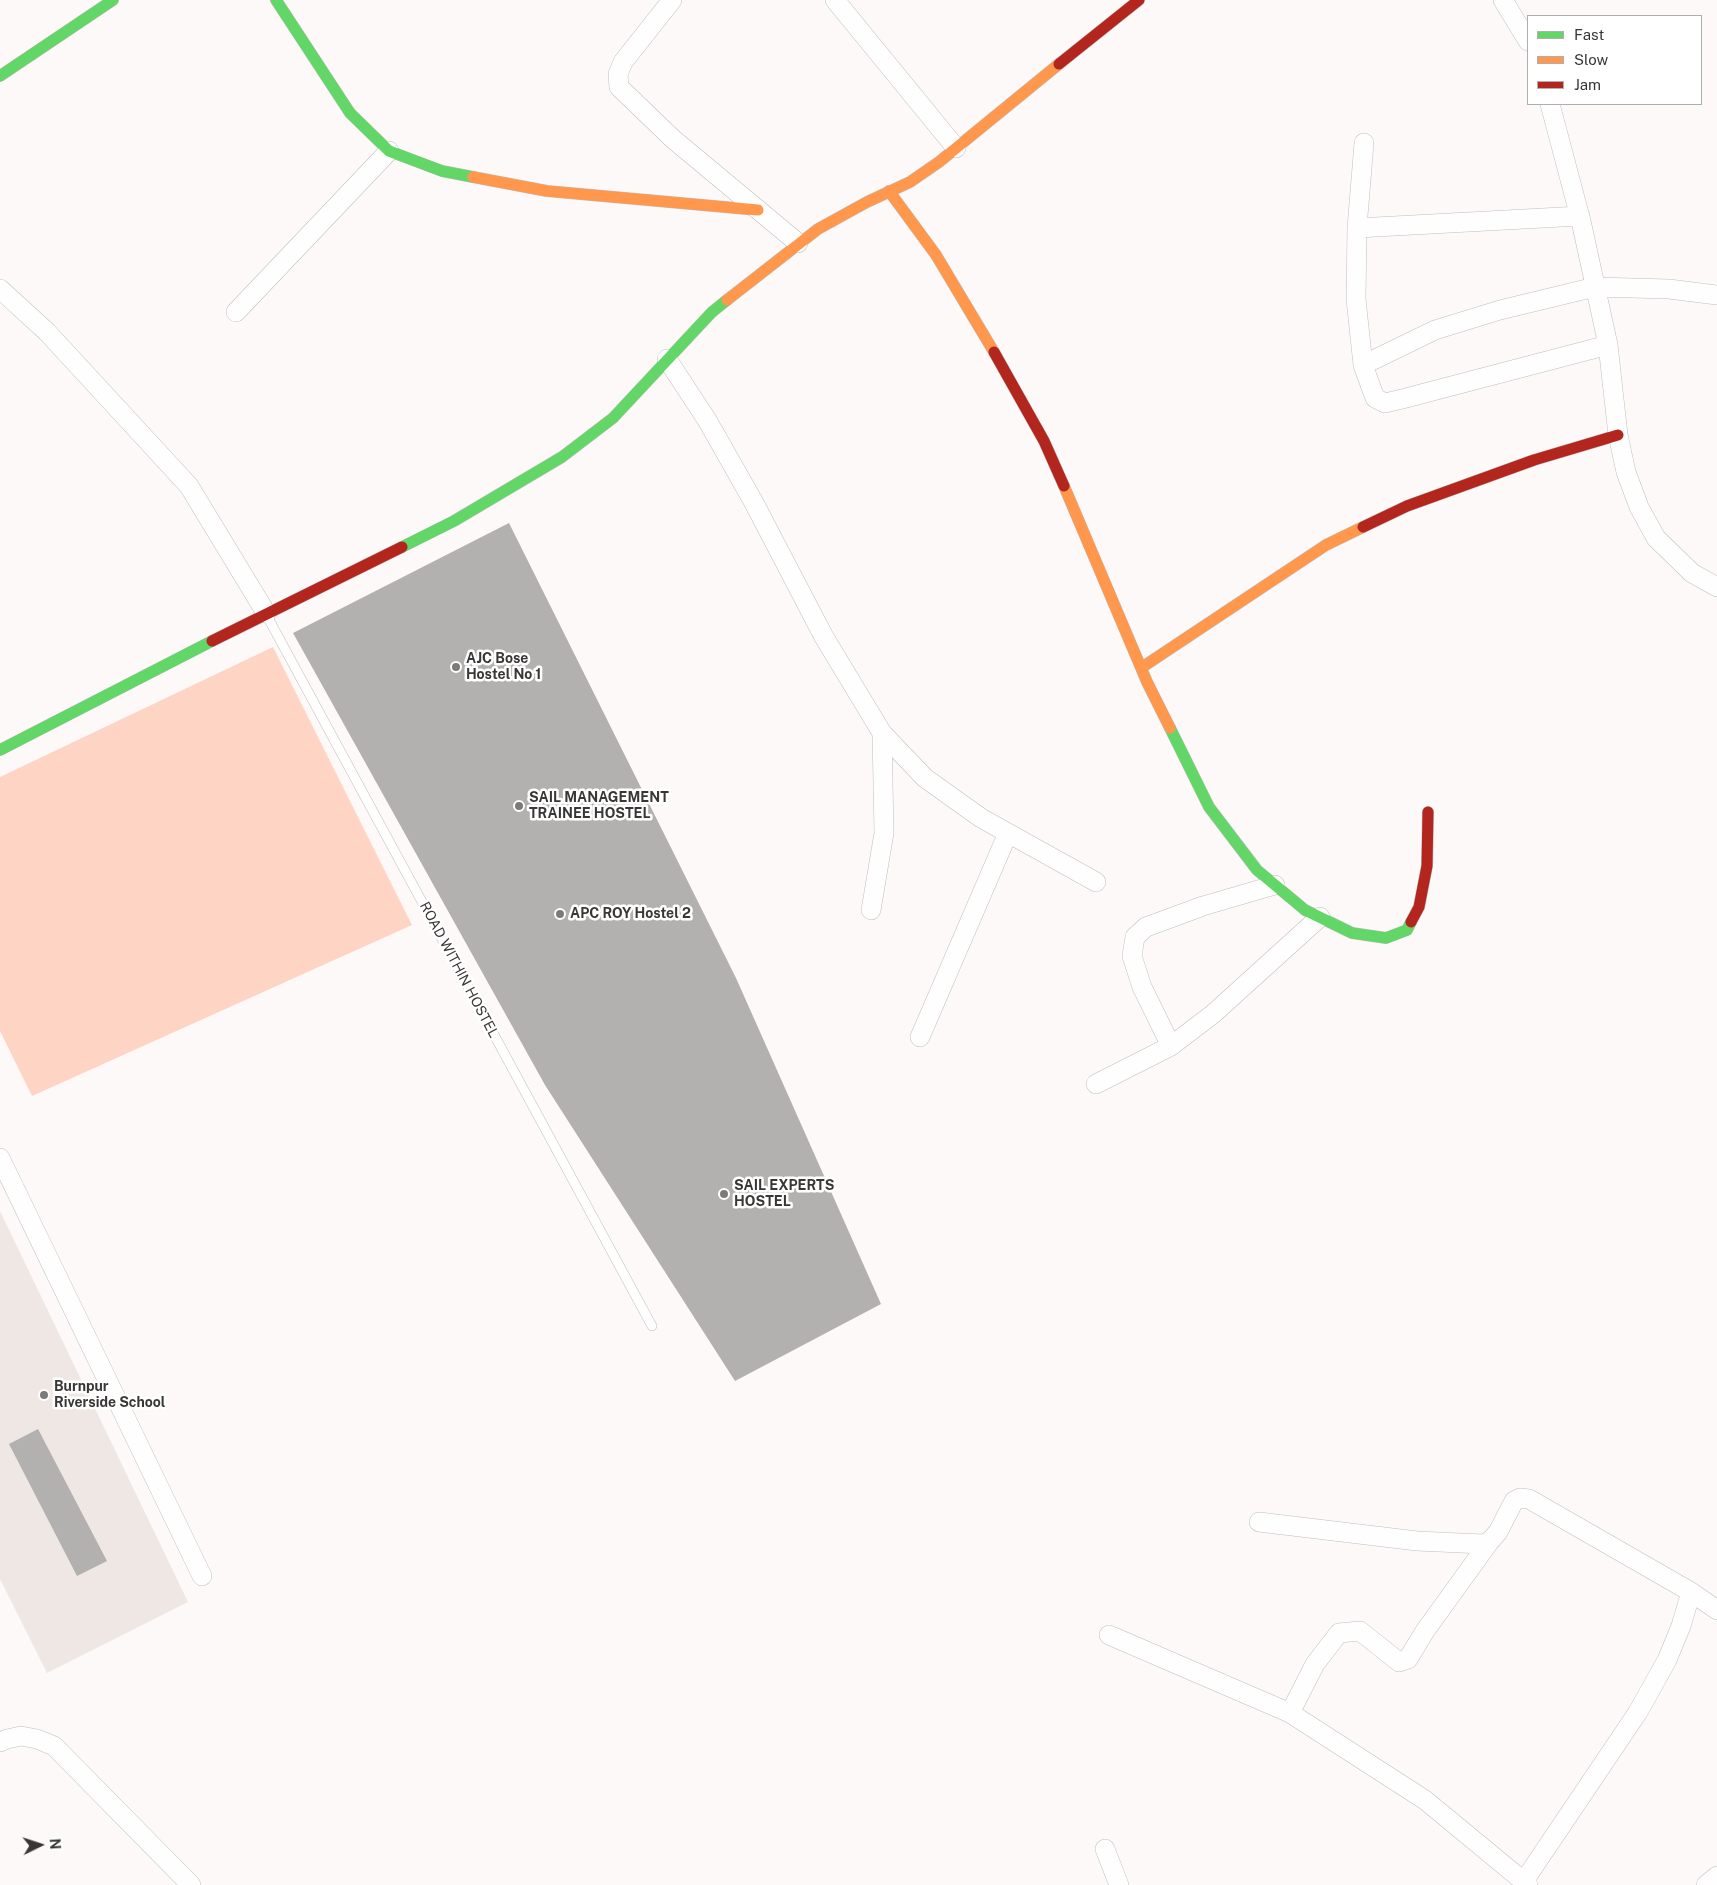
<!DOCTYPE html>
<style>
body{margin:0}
#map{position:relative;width:1717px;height:1885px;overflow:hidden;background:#fcf9f8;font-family:"Public Sans",sans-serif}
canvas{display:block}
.legend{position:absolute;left:1527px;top:15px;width:175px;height:90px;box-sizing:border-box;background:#fff;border:1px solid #b0afaf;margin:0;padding:6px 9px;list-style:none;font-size:15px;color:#393736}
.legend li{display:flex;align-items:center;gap:10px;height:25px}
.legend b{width:25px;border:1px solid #b0afaf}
.north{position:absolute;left:15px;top:1820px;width:50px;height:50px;-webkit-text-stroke:4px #fff;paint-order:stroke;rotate:86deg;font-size:14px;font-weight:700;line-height:20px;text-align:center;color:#393736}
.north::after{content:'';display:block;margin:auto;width:18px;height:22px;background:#393736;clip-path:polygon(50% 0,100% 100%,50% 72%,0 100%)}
</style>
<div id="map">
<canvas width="1717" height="1885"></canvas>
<ul class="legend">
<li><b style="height:6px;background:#63d668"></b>Fast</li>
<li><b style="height:6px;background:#ff974d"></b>Slow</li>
<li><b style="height:6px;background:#b3261e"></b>Jam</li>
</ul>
<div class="north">N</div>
</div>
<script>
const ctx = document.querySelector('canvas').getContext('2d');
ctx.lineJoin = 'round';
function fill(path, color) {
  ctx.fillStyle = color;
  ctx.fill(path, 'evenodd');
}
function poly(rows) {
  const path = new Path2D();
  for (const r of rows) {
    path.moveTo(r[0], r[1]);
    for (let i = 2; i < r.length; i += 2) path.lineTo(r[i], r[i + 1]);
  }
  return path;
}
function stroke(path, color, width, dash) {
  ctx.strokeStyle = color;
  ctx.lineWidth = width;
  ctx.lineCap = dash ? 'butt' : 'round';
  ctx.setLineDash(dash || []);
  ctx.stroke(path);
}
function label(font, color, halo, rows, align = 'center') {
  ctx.font = font + ' "Public Sans",sans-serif';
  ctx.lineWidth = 5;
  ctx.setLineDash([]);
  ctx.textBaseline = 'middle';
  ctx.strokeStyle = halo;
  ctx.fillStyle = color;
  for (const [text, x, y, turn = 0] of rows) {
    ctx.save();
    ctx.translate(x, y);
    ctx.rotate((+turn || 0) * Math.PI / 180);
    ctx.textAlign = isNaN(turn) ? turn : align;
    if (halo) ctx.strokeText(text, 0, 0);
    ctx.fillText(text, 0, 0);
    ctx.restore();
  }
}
fill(poly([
 [0,1211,188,1602,47,1673,0,1579]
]), '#efe7e4');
fill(poly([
 [273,647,412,925,32,1096,0,1031,0,777]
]), '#fed4c5');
fill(poly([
 [509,523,736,978,881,1304,735,1381,545,1085,293,633],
 [38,1429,107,1561,77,1576,9,1444]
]), '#b3b1b0');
const lane = poly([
 [267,616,652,1326]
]);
const street = poly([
 [672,0,623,62,618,74,619,87,673,139,798,243],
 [835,0,956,148],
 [1503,0,1528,41],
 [1550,104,1581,221,1608,345,1618,435,1626,472,1639,507,1656,538,1692,573,1717,587],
 [1364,143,1357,228,1356,299,1363,365,1375,398,1385,403,1402,399,1608,345],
 [1357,228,1580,216],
 [0,289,47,332,189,486,266,613],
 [236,312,389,151],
 [667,359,707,420,753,501,824,637,882,733,925,778,981,818,1096,882],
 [1363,365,1435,330,1500,310,1595,287,1669,289,1717,295],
 [871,910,884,833,882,733],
 [920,1037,1008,833],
 [1171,1046,1142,987,1132,956,1135,937,1146,927,1203,906,1275,885],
 [1096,1084,1171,1046,1213,1014,1320,917],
 [0,1158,202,1576],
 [1259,1522,1417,1541,1483,1544,1490,1541,1498,1532,1514,1501,1520,1498,1529,1499,1691,1592,1717,1610],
 [1109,1635,1290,1713,1425,1800,1528,1885],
 [1290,1713,1315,1664,1339,1633,1360,1631,1399,1662,1408,1659,1425,1631,1490,1541],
 [0,1742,7,1739,21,1736,37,1739,54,1746,191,1885],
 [1105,1849,1119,1885],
 [1524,1881,1638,1712,1667,1660,1681,1626,1691,1592],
 [1706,1885,1717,1876]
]);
const fast = poly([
 [276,0,350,113,389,151,442,171,473,177],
 [0,76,113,0],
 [402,547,454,521,562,457,613,418,712,312,727,300],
 [1170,728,1209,807,1257,870,1305,910,1352,933,1386,938,1407,930,1411,922],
 [0,750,212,641]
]);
const slow = poly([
 [473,177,547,191,758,210],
 [889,191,936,255,994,352],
 [727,300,818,229,867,202,910,182,939,162,1059,64],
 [1064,486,1147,682,1170,728],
 [1141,668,1326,545,1363,527]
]);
const jam = poly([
 [1059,64,1139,0],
 [994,352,1044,441,1064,486],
 [1363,527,1407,506,1534,460,1618,435],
 [212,641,402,547],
 [1411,922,1419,907,1427,866,1428,812]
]);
stroke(lane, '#c1bfbe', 10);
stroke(street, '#c1bfbe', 20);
stroke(fast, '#c1bfbe', 12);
stroke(slow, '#c1bfbe', 12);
stroke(jam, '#c1bfbe', 12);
stroke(lane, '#fffefe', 9);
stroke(street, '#fffefe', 19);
stroke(fast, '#63d668', 11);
stroke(slow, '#ff974d', 11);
stroke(jam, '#b3261e', 11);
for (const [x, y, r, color] of [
 [456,667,5,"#7d7b7a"],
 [519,806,5,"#7d7b7a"],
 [560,914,5,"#7d7b7a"],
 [724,1194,5,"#7d7b7a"],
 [44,1395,5,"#7d7b7a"]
]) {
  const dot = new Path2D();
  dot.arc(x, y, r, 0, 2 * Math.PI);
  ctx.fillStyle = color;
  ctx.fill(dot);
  stroke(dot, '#fff', 2);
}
label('bold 14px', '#393736', '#fff', [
 ["AJC Bose",466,659],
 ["Hostel No 1",466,675],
 ["SAIL MANAGEMENT",529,798],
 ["TRAINEE HOSTEL",529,814],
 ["APC ROY Hostel 2",570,914],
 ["SAIL EXPERTS",734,1186],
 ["HOSTEL",734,1202],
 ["Burnpur",54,1387],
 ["Riverside School",54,1403]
], 'left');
label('14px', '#393736', '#fff', [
 ["ROAD WITHIN HOSTEL",459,970,62]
]);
</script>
